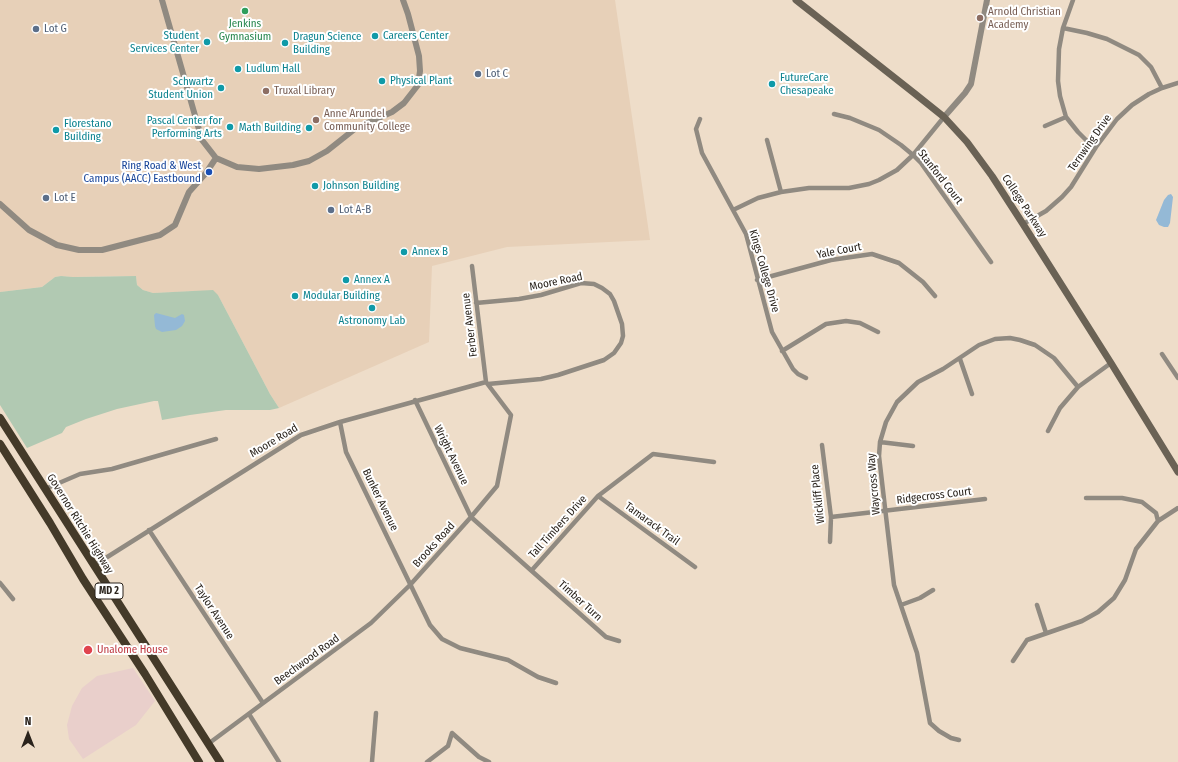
<!DOCTYPE html>
<style>
body{margin:0}
#map{position:relative;width:1178px;height:762px;overflow:hidden;background:#eeddc9;font-family:"Fira Sans Condensed",sans-serif}
canvas{display:block}
.north{position:absolute;left:8px;top:714px;width:40px;height:40px;-webkit-text-stroke:3px #fff;paint-order:stroke;rotate:0deg;font-size:11px;font-weight:700;line-height:16px;text-align:center;color:#2a231c}
.north::after{content:'';display:block;margin:auto;width:14px;height:18px;background:#2a231c;clip-path:polygon(50% 0,100% 100%,50% 72%,0 100%)}
</style>
<div id="map">
<canvas width="1178" height="762"></canvas>
<div class="north">N</div>
</div>
<script>
const ctx = document.querySelector('canvas').getContext('2d');
ctx.lineJoin = 'round';
function fill(path, color) {
  ctx.fillStyle = color;
  ctx.fill(path, 'evenodd');
}
function poly(rows) {
  const path = new Path2D();
  for (const r of rows) {
    path.moveTo(r[0], r[1]);
    for (let i = 2; i < r.length; i += 2) path.lineTo(r[i], r[i + 1]);
  }
  return path;
}
function stroke(path, color, width, dash) {
  ctx.strokeStyle = color;
  ctx.lineWidth = width;
  ctx.lineCap = dash ? 'butt' : 'round';
  ctx.setLineDash(dash || []);
  ctx.stroke(path);
}
function label(font, color, halo, rows, align = 'center') {
  ctx.font = font + ' "Fira Sans Condensed",sans-serif';
  ctx.lineWidth = 4;
  ctx.setLineDash([]);
  ctx.textBaseline = 'middle';
  ctx.strokeStyle = halo;
  ctx.fillStyle = color;
  for (const [text, x, y, turn = 0] of rows) {
    ctx.save();
    ctx.translate(x, y);
    ctx.rotate((+turn || 0) * Math.PI / 180);
    ctx.textAlign = isNaN(turn) ? turn : align;
    if (halo) ctx.strokeText(text, 0, 0);
    ctx.fillText(text, 0, 0);
    ctx.restore();
  }
}
fill(poly([
 [133,668,155,701,136,725,83,759,69,739,67,725,72,706,82,688,97,676]
]), '#e9cfcb');
fill(poly([
 [0,0,615,0,650,240,507,247,432,266,429,342,279,408,270,394,218,295,197,291,153,293,143,290,137,285,136,276,115,276,73,277,61,276,55,277,42,287,0,292]
]), '#e7d0b8');
fill(poly([
 [61,276,73,277,136,276,137,285,143,290,153,293,213,290,218,295,270,394,279,408,270,410,226,410,190,415,162,420,158,401,154,401,117,409,86,419,66,427,62,433,27,448,0,405,0,292,42,287,55,277]
]), '#b1c9b2');
fill(poly([
 [1171,194,1173,197,1170,223,1168,227,1164,227,1159,225,1156,220,1164,200,1168,195],
 [156,313,175,318,182,314,184,315,185,321,182,326,176,330,162,332,156,329,155,326,154,315]
]), '#94b9d6');
stroke(poly([
 [1073,0,1063,28,1059,49,1058,81,1060,96,1066,117,1078,132,1086,140,1096,147],
 [1063,28,1087,33,1107,39,1139,55,1151,67,1162,88],
 [834,114,850,118,879,130,901,145,913,155,921,163,991,262],
 [700,119,696,129,702,153,746,234,772,332,793,369,798,374,806,378],
 [1045,126,1066,117],
 [767,140,781,192],
 [733,210,758,198,781,192,809,188,849,188,869,184,879,180,897,170,913,155,944,117],
 [1023,224,1046,211,1062,197,1071,187,1096,147,1117,119,1132,105,1149,94,1162,88,1178,83],
 [757,280,831,260,872,254,899,263,923,282,935,296],
 [476,303,519,299,541,295,581,283,594,284,602,288,610,294,614,301,622,324,623,336,621,343,614,353,604,360,558,375,541,379,488,384],
 [782,351,826,324,846,321,860,323,878,332],
 [1162,354,1178,378],
 [960,359,972,394],
 [415,400,471,517,606,637,619,641],
 [340,422,346,452,430,625,442,639,460,648,508,660,538,677,556,683],
 [1048,431,1060,408,1078,387,1111,363],
 [880,442,913,446],
 [822,445,831,517,830,542],
 [45,489,80,474,112,469,216,439],
 [598,496,695,567],
 [1086,498,1122,498,1142,502,1156,513,1158,521],
 [831,517,985,499],
 [149,530,263,703],
 [93,566,301,435,340,422,486,382],
 [532,570,598,496,653,454,714,462],
 [0,583,13,599],
 [901,605,920,598,933,590],
 [1037,605,1046,633],
 [1013,661,1027,640,1082,621,1098,612,1114,598,1125,580,1136,549,1158,521,1178,508],
 [249,714,279,762],
 [959,740,951,738,939,731,930,723,917,653,894,585,879,456,880,442,886,422,897,402,918,382,943,369,979,345,995,339,1010,338,1020,340,1035,345,1054,358,1078,387],
 [208,744,371,623,410,585,471,517,497,486,511,415,486,382,472,266],
 [372,762,376,713],
 [427,762,448,746,452,733,479,757,489,762]
]), '#908a81', 4.5);
stroke(poly([
 [162,0,202,140,216,158,237,167,259,169,293,165,309,161,327,151,356,128,392,112,404,103,418,85,420,71,419,56,408,14,403,0],
 [944,117,965,93,971,84,987,0],
 [0,204,29,230,57,245,79,250,102,250,160,235,175,225,189,192,206,173,216,158]
]), '#908a81', 6);
stroke(poly([
 [796,0,914,93,944,117,967,142,992,176,1023,224,1111,363,1178,472]
]), '#6a6255', 7);
stroke(poly([
 [0,418,220,762],
 [0,444,50,523,83,579,145,674,199,762]
]), '#443a29', 8);
for (const [x, y, r, color] of [
 [245,11,4,"#2e9e5b"],
 [980,18,4,"#8d6e63"],
 [36,29,4,"#5c6f8a"],
 [375,36,4,"#0f9aa8"],
 [207,42,4,"#0f9aa8"],
 [285,43,4,"#0f9aa8"],
 [238,69,4,"#0f9aa8"],
 [478,74,4,"#5c6f8a"],
 [382,81,4,"#0f9aa8"],
 [772,84,4,"#0f9aa8"],
 [221,88,4,"#0f9aa8"],
 [266,91,4,"#8d6e63"],
 [316,120,4,"#8d6e63"],
 [230,127,4,"#0f9aa8"],
 [309,128,4,"#0f9aa8"],
 [56,130,4,"#0f9aa8"],
 [209,172,4,"#1a4fb4"],
 [315,186,4,"#0f9aa8"],
 [46,198,4,"#5c6f8a"],
 [331,210,4,"#5c6f8a"],
 [404,252,4,"#0f9aa8"],
 [346,280,4,"#0f9aa8"],
 [295,296,4,"#0f9aa8"],
 [372,308,4,"#0f9aa8"],
 [88,650,5,"#e0444e"]
]) {
  const dot = new Path2D();
  dot.arc(x, y, r, 0, 2 * Math.PI);
  ctx.fillStyle = color;
  ctx.fill(dot);
  stroke(dot, '#fff', 1.5);
}
for (const [x, y, w] of [
 [109,591,28]
]) {
  const box = new Path2D();
  box.roundRect(x - w / 2, y - 8, w, 16, 3);
  ctx.fillStyle = '#fff';
  ctx.fill(box);
  stroke(box, '#2a231c', 1);
}
label('bold 10px', '#2a231c', null, [
 ["MD 2",109,591]
]);
label('11px', '#785e54', '#fff', [
 ["Arnold Christian",988,12],
 ["Academy",988,25],
 ["Truxal Library",274,91],
 ["Anne Arundel",324,114],
 ["Community College",324,127]
], 'left');
label('11px', '#27864d', '#fff', [
 ["Jenkins",245,24],
 ["Gymnasium",245,37]
]);
label('11px', '#4e5e75', '#fff', [
 ["Lot G",44,29],
 ["Lot C",486,74],
 ["Lot E",54,198],
 ["Lot A-B",339,210]
], 'left');
label('11px', '#0d838f', '#fff', [
 ["Student",199,36,"right"],
 ["Services Center",199,49,"right"],
 ["Careers Center",383,36],
 ["Dragun Science",293,37],
 ["Building",293,50],
 ["Ludlum Hall",246,69],
 ["FutureCare",780,78],
 ["Chesapeake",780,91],
 ["Physical Plant",390,81],
 ["Schwartz",213,82,"right"],
 ["Student Union",213,95,"right"],
 ["Pascal Center for",222,121,"right"],
 ["Performing Arts",222,134,"right"],
 ["Florestano",64,124],
 ["Building",64,137],
 ["Math Building",301,128,"right"],
 ["Johnson Building",323,186],
 ["Annex B",412,252],
 ["Annex A",354,280],
 ["Modular Building",303,296],
 ["Astronomy Lab",372,321,"center"]
], 'left');
label('11px', '#2a231c', '#fff', [
 ["Ternwing Drive",1090,143,-55],
 ["Stanford Court",940,177,52],
 ["College Parkway",1024,206,57],
 ["Yale Court",839,251,-11],
 ["Kings College Drive",764,271,74],
 ["Moore Road",556,282,-12],
 ["Ferber Avenue",470,325,-97],
 ["Moore Road",274,441,-31],
 ["Wright Avenue",451,455,64],
 ["Waycross Way",874,484,-95],
 ["Wickliff Place",818,494,-96],
 ["Ridgecross Court",934,496,-7],
 ["Bunker Avenue",380,500,64],
 ["Governor Ritchie Highway",80,524,58],
 ["Tamarack Trail",652,524,36],
 ["Tall Timbers Drive",558,527,-48],
 ["Brooks Road",434,545,-48],
 ["Timber Turn",580,601,42],
 ["Taylor Avenue",214,612,57],
 ["Beechwood Road",307,660,-36]
]);
label('11px', '#164399', '#fff', [
 ["Ring Road & West",201,166],
 ["Campus (AACC) Eastbound",201,179]
], 'right');
label('11px', '#be3a42', '#fff', [
 ["Unalome House",97,650]
], 'left');
</script>
